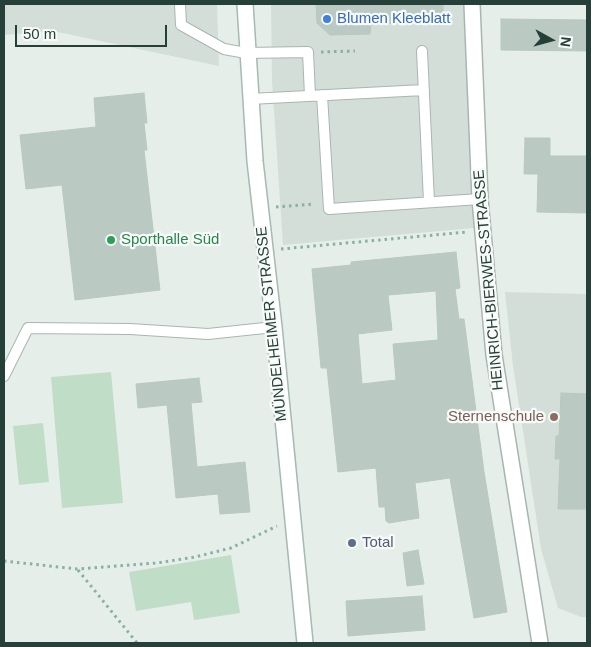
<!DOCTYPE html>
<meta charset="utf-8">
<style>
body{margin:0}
#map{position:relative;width:591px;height:647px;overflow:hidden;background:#e6eeea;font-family:Helvetica,sans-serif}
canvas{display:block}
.frame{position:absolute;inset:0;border:5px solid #254038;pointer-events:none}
.north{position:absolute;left:526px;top:15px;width:50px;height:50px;-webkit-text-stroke:4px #f7faf8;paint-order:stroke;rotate:97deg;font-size:14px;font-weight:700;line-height:20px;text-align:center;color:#254038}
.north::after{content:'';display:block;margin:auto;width:18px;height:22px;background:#254038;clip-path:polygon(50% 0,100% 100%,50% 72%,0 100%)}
.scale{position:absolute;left:15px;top:25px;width:152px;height:22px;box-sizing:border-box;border:2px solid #254038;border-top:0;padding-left:6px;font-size:15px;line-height:18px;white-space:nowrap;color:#254038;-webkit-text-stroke:4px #f7faf8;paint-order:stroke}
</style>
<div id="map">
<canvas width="591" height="647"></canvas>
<div class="frame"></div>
<div class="north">N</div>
<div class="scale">50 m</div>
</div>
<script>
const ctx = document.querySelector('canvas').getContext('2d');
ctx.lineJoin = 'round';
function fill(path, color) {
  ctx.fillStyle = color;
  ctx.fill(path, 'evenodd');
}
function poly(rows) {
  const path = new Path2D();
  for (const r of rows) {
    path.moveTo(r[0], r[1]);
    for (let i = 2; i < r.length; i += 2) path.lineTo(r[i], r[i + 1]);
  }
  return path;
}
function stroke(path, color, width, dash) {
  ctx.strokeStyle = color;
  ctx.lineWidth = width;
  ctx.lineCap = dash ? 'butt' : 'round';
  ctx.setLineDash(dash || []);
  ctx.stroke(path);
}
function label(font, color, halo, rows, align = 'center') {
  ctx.font = font + ' Helvetica,sans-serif';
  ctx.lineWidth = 4.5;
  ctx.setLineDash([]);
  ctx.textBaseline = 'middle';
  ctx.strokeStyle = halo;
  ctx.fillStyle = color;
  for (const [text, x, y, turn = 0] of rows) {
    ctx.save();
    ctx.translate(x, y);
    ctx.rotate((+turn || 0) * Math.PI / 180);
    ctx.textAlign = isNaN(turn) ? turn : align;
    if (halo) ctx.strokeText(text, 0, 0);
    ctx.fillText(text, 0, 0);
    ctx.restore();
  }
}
fill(poly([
 [4,4,217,4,219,66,53,31,4,35],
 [271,4,465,4,474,228,283,245,272,81],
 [505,292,587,294,587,617,581,617,558,608,541,549,513,366]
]), '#d4ded9');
fill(poly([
 [111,372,123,503,62,508,51,377],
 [43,423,49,482,19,485,13,426],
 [231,555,240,613,194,620,191,602,136,611,129,572]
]), '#c0dec7');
const building = poly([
 [316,4,443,4,443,22,371,24,370,34,330,35,317,23,316,4],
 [501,19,587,20,587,51,501,50,501,19],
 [144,93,147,123,144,123,147,150,144,150,160,290,75,300,62,185,26,189,20,135,96,127,94,98,144,93],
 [525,138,550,138,550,156,587,156,587,213,537,212,538,174,524,174,525,138],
 [456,252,460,288,455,289,459,319,464,319,484,472,507,612,474,618,450,478,415,483,419,518,389,523,386,521,385,507,379,507,376,468,338,472,327,368,321,368,312,269,351,265,351,262,456,252],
 [436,291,438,340,393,344,396,380,362,384,358,334,392,330,388,295,436,291],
 [199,378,202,402,191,403,197,467,245,462,250,512,220,514,218,494,176,498,167,405,138,408,136,384,199,378],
 [561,393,587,394,587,509,558,509,560,459,555,459,556,436,559,436,561,393],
 [418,550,424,584,407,586,403,553,418,550],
 [422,596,425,630,348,636,346,601,422,596]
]);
fill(building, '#bbc9c3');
stroke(building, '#b8c8c1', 1);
const service = poly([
 [180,4,181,25,224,49,246,53,308,52,310,96],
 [422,51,429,202],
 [322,95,329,209,480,199],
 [250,99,424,90],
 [4,376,28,328,130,329,208,334,274,327]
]);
const minor = poly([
 [472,4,480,199,494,355,540,643]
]);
const secondary = poly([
 [245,4,255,161,274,327,305,643]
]);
stroke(service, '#a8b6b1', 12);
stroke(minor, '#a8b6b1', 18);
stroke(secondary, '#a4bab2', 18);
stroke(poly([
 [321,52,355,51],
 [276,207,314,204],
 [281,249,467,232],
 [4,561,77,569,157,563,195,557,231,548,277,526],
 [78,570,137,643]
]), '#87b1a3', 3, [2.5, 4]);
stroke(service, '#fff', 10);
stroke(minor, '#fff', 15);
stroke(secondary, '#fff', 15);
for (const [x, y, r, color] of [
 [327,19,5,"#3f7fe0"],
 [111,240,5,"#2e9e5b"],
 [554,417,5,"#8d6e63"],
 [352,543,5,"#5c6f8a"]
]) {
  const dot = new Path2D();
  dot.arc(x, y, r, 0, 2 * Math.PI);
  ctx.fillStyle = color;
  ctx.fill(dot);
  stroke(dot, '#f7faf8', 2);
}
label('15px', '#366cbe', '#f7faf8', [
 ["Blumen Kleeblatt",337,19]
], 'left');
label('15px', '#27864d', '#f7faf8', [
 ["Sporthalle Süd",121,240]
], 'left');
label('15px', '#254038', '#f7faf8', [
 ["HEINRICH-BIERWES-STRASSE",489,280,-95],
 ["MÜNDELHEIMER STRASSE",272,324,-96]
]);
label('15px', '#785e54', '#f7faf8', [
 ["Sternenschule",544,417]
], 'right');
label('15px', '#4e5e75', '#f7faf8', [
 ["Total",362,543]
], 'left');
</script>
